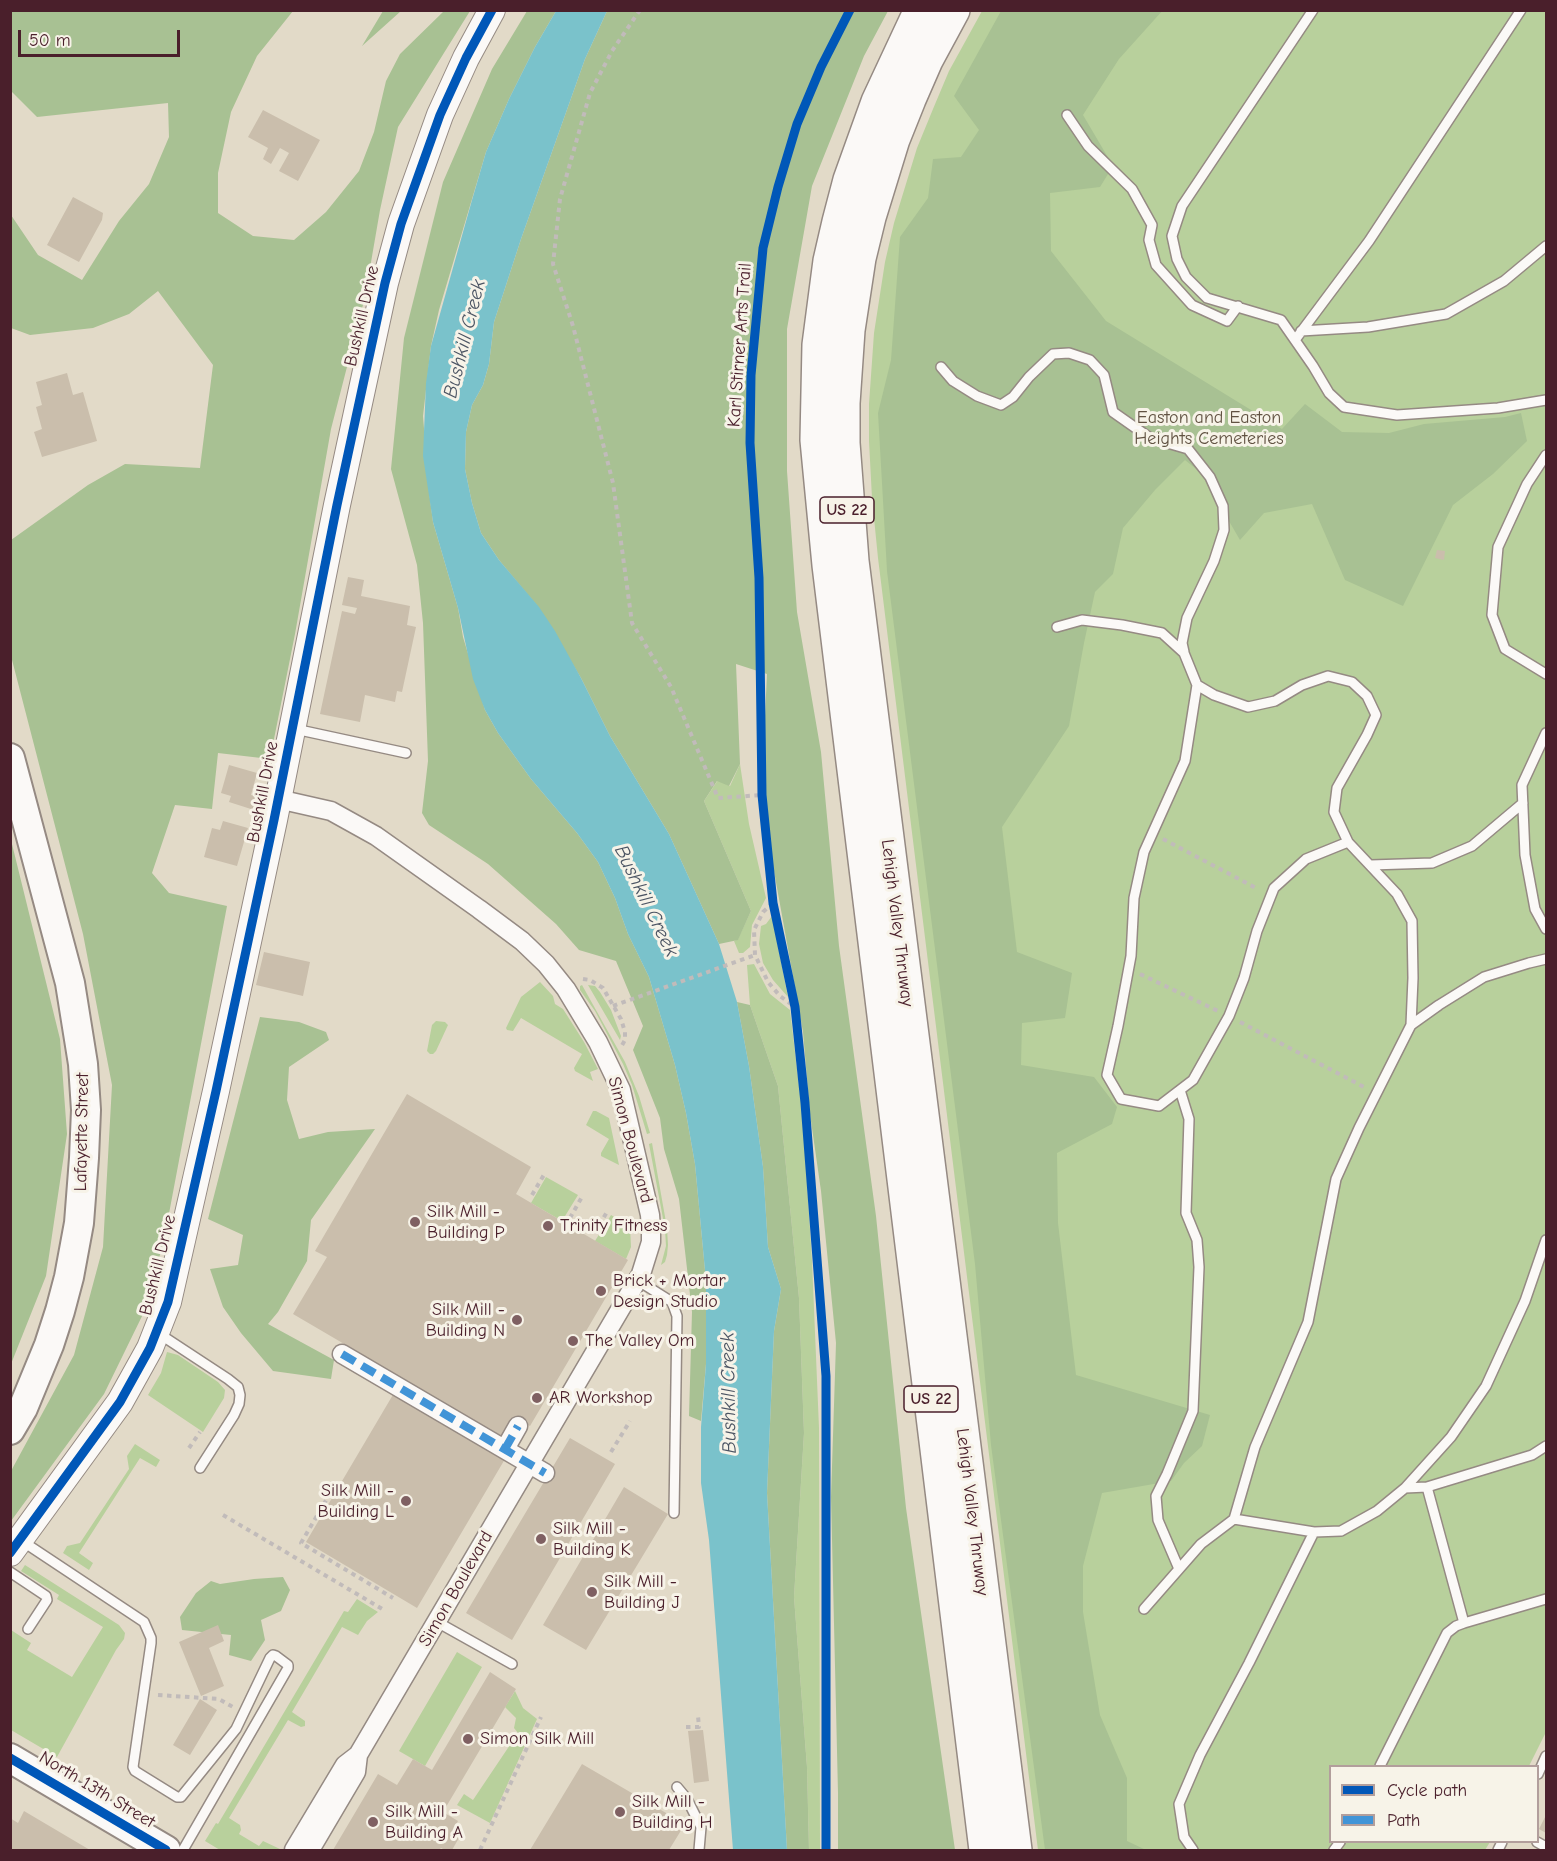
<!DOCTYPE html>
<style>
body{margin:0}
#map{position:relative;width:1557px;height:1861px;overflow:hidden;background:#e2dac8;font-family:"Comic Neue",sans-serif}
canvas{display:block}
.frame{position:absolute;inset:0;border:12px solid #4a1f2b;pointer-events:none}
.legend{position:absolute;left:1329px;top:1765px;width:210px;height:78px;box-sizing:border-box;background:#f7f3e8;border:2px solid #b29e9c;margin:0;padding:8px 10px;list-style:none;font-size:18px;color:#4a1f2b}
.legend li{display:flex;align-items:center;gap:12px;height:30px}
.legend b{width:30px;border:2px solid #b29e9c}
.scale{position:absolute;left:18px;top:30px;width:162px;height:27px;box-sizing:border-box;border:3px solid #4a1f2b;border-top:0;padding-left:8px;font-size:18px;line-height:21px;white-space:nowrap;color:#4a1f2b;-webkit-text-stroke:4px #f7f3e8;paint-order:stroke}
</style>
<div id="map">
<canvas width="1557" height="1861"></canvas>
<div class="frame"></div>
<ul class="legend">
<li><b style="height:8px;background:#0057b8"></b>Cycle path</li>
<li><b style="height:8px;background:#4194d7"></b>Path</li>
</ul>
<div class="scale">50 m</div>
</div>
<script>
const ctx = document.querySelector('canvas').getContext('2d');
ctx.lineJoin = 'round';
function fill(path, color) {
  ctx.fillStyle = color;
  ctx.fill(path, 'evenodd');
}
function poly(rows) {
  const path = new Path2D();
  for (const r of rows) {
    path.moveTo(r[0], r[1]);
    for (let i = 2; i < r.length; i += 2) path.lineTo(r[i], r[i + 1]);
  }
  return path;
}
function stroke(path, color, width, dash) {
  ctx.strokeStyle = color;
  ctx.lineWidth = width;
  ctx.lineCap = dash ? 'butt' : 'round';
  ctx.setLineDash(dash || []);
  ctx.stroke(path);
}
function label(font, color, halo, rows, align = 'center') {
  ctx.font = font + ' "Comic Neue",sans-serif';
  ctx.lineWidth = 6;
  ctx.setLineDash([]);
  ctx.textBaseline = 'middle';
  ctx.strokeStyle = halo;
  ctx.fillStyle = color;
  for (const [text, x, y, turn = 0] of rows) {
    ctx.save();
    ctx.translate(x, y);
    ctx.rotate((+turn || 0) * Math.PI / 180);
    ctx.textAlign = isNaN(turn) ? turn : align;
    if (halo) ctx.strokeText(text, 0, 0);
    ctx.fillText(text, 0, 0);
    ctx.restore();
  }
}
fill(poly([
 [982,11,1546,11,1546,1732,1529,1766,1330,1766,1330,1842,1490,1842,1485,1850,1038,1850,878,558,872,498,869,441,869,404,874,333,885,262,894,223,917,148,933,109,949,71],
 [740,764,749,824,766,898,752,925,750,947,743,953,739,953,734,941,738,939,751,911,704,801,718,780,730,786],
 [772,916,788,997,773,980,763,963,759,944,761,926,766,924],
 [754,964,770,994,790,1010,803,1119,812,1261,819,1428,820,1850,809,1850,807,1767,794,1597,804,1433,799,1298,778,1086,750,1005,747,965],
 [540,982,553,996,555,1004,563,1009,584,1042,598,1069,590,1072,593,1081,575,1071,574,1068,582,1054,521,1018,513,1031,507,1030,506,1028,521,997],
 [582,985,625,1062,639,1096,650,1133,647,1134,632,1085,623,1064,595,1011,580,990,580,986],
 [588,985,595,986,600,992,611,1010,621,1036,620,1040],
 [436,1021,445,1022,448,1025,436,1051,433,1054,430,1054,427,1051,432,1025],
 [593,1111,596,1111,609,1118,619,1165,601,1156,601,1153,609,1139,586,1125],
 [652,1143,667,1228,668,1245,667,1255,665,1262,661,1265,666,1246,665,1229,649,1144],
 [546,1177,578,1195,562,1221,531,1203],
 [611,1215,630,1226,631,1247,626,1259,595,1241],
 [167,1352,178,1355,218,1382,225,1390,224,1398,203,1432,148,1395,161,1373],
 [135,1444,160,1460,156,1467,140,1458,79,1553,93,1563,89,1570,63,1553,67,1546,80,1543,129,1469,127,1456],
 [25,1565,119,1625,125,1633,124,1639,116,1650,57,1757,11,1730,11,1630,31,1643,27,1650,72,1677,103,1627,57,1599,59,1595,21,1571],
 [357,1599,378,1612,367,1621,358,1635,342,1627,292,1712,305,1721,305,1726,301,1727,288,1720,229,1818,240,1825,241,1830,239,1834,259,1846,263,1841,280,1849,220,1850,205,1841,216,1823,218,1824,344,1611,348,1612],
 [457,1652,482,1667,425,1766,399,1751],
 [515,1691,523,1708,537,1719,490,1823,457,1805,464,1794,473,1800,518,1733,514,1728,516,1718,505,1707]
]), '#b8d09c');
fill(poly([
 [11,10,293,11,257,56,231,112,218,173,218,213,253,236,294,240,326,212,359,171,374,132,386,81,400,54,444,11,470,11,398,127,380,210,365,297,331,429,295,634,270,759,218,753,212,809,175,805,152,873,169,893,227,906,164,1240,145,1310,104,1394,11,1521,11,1471,74,1355,103,1247,112,1085,83,934,11,656,11,540,88,485,125,464,200,468,213,365,158,291,129,314,93,328,30,335,11,328,11,215,38,255,82,280,119,221,149,184,169,137,168,103,37,117,11,91],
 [1163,10,1119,59,1083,115,1113,166,1100,187,1050,193,1051,251,1106,321,1282,429,1305,404,1342,432,1389,433,1424,424,1505,417,1521,413,1527,441,1493,474,1453,505,1403,606,1345,580,1312,504,1264,513,1240,540,1201,473,1185,460,1155,490,1123,528,1113,574,1095,592,1084,643,1069,726,1002,827,1017,952,1072,973,1065,1018,1022,1023,1021,1065,1094,1077,1117,1107,1112,1124,1057,1153,1058,1223,1076,1375,1210,1415,1202,1446,1184,1463,1171,1481,1102,1493,1083,1566,1083,1612,1100,1715,1127,1778,1127,1841,1146,1850,1045,1850,991,1445,975,1264,887,571,878,413,891,360,900,237,928,198,933,159,961,157,979,130,954,96,1001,11],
 [383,11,401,11,362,46],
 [527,11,556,11,535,47,509,99,486,152,439,310,431,346,423,416,429,491,433,522,458,608,463,637,485,710,498,733,531,779,577,833,598,862,615,898,628,934,649,977,675,1065,686,1113,695,1164,706,1281,706,1364,701,1421,689,1416,692,1312,679,1199,664,1149,660,1118,633,1050,643,1026,616,961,579,950,556,924,488,864,429,825,422,813,428,761,423,623,417,565,391,469,404,338,443,182,492,69],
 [607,11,888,11,864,56,812,186,787,329,787,471,797,612,821,752,839,946,876,1216,906,1508,955,1850,838,1850,838,1793,831,1497,836,1343,821,1191,810,1114,803,1032,761,799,767,674,736,664,740,764,729,786,717,781,704,801,751,911,738,940,719,944,669,834,610,736,581,678,538,607,499,560,481,533,472,503,465,469,466,432,472,405,483,385,489,364,494,322,521,239,585,59],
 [11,840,60,1039,67,1134,46,1276,11,1364],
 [737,1002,750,1005,778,1086,799,1298,804,1433,794,1597,807,1767,809,1850,787,1850,767,1493,774,1331,781,1289,768,1247,763,1167,749,1066],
 [260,1017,299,1022,326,1032,329,1040,289,1067,287,1100,299,1139,328,1132,375,1129,311,1220,307,1261,278,1312,268,1324,334,1360,331,1379,273,1371,241,1333,223,1307,210,1269,238,1265,243,1235,208,1219],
 [283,1577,290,1590,281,1611,261,1620,265,1640,251,1661,229,1655,231,1635,182,1630,180,1617,196,1593,211,1581,220,1584,254,1579]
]), '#a8c193');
fill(poly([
 [556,11,607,11,585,59,521,239,494,322,489,364,483,385,472,405,466,432,465,469,472,503,481,533,499,560,539,607,555,631,581,678,610,736,669,834,719,944,737,1002,749,1066,763,1167,768,1247,781,1289,774,1331,767,1493,787,1850,733,1850,709,1540,701,1483,701,1427,706,1364,706,1281,695,1164,686,1113,675,1065,649,977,628,934,615,898,598,862,577,833,531,779,498,733,485,710,473,679,458,608,433,522,423,456,426,383,431,346,472,200,486,152,509,99,535,47]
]), '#7ac2cb');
fill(poly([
 [263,110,320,140,298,181,279,171,289,153,280,148,271,164,263,159,268,148,248,137],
 [73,197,103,213,102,220,79,262,47,245],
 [67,373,73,395,83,392,97,441,42,457,34,432,42,429,36,407,42,405,36,382],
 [1437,550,1445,551,1444,560,1435,558],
 [348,577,364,580,361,596,410,606,407,625,416,627,402,692,397,691,395,702,365,695,360,722,320,714,342,611,355,614,357,608,342,605],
 [229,765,257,773,251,795,258,797,254,810,229,802,231,796,221,793],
 [223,821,248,828,237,866,204,857,212,828,220,830],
 [264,952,310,962,303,996,256,985],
 [407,1094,531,1167,516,1194,628,1260,530,1426,514,1417,503,1437,293,1314,327,1257,315,1251],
 [394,1393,505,1459,417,1608,306,1542],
 [570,1438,615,1464,512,1640,466,1613],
 [624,1487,668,1514,586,1650,543,1625],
 [218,1625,224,1641,209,1648,224,1686,201,1696,179,1642],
 [490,1672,516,1689,443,1812,458,1821,455,1826,463,1831,452,1850,445,1850,441,1848,439,1850,333,1850,378,1774,397,1785,413,1759,432,1770],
 [200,1699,217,1710,190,1755,173,1745],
 [703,1730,709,1781,694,1783,688,1731],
 [582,1764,685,1824,669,1850,530,1850],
 [24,1811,90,1850,10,1850,10,1818,18,1823],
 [1546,1815,1546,1833,1539,1829]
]), '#cabeac');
const lane = poly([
 [1313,10,1182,206,1172,236,1177,259,1186,277,1207,298,1281,320,1313,366,1329,393,1344,407,1397,415,1498,408,1546,400],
 [1067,115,1088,146,1132,189,1152,225,1149,240,1156,265,1192,305,1227,321,1238,306],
 [1301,331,1368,327,1446,314,1504,281,1546,246],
 [1295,340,1369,241,1521,10],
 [941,367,953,381,977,396,1001,405,1013,397,1029,377,1053,354,1069,353,1090,360,1104,375,1113,412,1150,438,1188,449,1210,477,1223,506,1224,530,1214,561,1187,618,1182,643,1184,652],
 [1546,455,1527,484,1498,547,1492,615,1505,649,1546,674],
 [1057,627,1082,620,1122,625,1162,633,1184,653,1197,685,1185,761,1144,852,1134,898,1131,956,1118,1026,1107,1075,1121,1099,1159,1106,1193,1080,1229,1016,1244,978,1257,931,1274,888,1306,859,1348,842],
 [1197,685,1214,695,1248,707,1275,701,1302,685,1328,676,1352,682,1367,696,1376,715,1367,735,1337,788,1334,812,1348,842,1397,894,1412,921,1413,978,1411,1025],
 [295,729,406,753],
 [1546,733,1522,785,1525,855,1535,909,1546,929],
 [1371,865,1432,863,1472,846,1523,803],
 [637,1280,672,1302,677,1316,674,1513],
 [158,1333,228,1379,238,1387,240,1395,239,1404,234,1415,200,1468],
 [1427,1487,1464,1623],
 [1405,1488,1451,1437,1486,1386,1525,1301,1546,1240],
 [1234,1519,1255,1447,1308,1322,1336,1179,1359,1128,1411,1025,1439,1005,1484,977,1529,963,1546,959],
 [22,1541,144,1622,151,1638,151,1643,133,1767,135,1771,177,1797,181,1797,236,1729,270,1658,273,1655,276,1656,288,1665,288,1668,183,1850],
 [1179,1569,1158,1520,1156,1496,1167,1474,1193,1411,1199,1267,1197,1240,1186,1213,1189,1119,1180,1090],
 [10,1572,46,1596,47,1600,28,1629],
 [1144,1609,1201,1544,1234,1519,1314,1532,1341,1531,1377,1511,1405,1488,1427,1487,1532,1455,1546,1446],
 [437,1622,512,1664],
 [1380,1766,1447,1633,1456,1626,1464,1623,1546,1599],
 [1538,1774,1546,1756],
 [677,1787,687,1799,701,1827,699,1850],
 [1537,1842,1546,1847],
 [1193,1850,1184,1837,1179,1804,1200,1755,1249,1663,1314,1532],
 [1334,1850,1340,1842],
 [1498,1850,1502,1842]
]);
const street = poly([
 [278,799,331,811,376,836,479,909,522,941,546,964,566,989,598,1042,621,1090,650,1215,651,1229,651,1242,641,1274,358,1755,345,1765,294,1850],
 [342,1354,545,1473],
 [505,1449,518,1426],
 [310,1850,356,1772,358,1755]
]);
const secondary = poly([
 [10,1553,120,1402,150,1348,168,1302,216,1091,274,820,337,505,385,283,401,224,440,115,466,58,492,10]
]);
const primary = poly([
 [10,758,70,983,83,1064,86,1110,84,1158,79,1223,69,1277,60,1311,49,1345,23,1408,10,1430],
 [10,1758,166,1850]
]);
const highway = poly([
 [921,10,878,102,850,180,839,222,830,261,819,345,817,440,829,565,986,1850],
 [953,10,926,60,909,99,893,139,869,217,859,258,848,330,843,403,843,443,852,561,1015,1850]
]);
stroke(lane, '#958a83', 12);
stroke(street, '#958a83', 21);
stroke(secondary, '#958a83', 28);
stroke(primary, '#958a83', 32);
stroke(highway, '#958a83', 36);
stroke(poly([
 [640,10,612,51,590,93,560,199,553,264,573,326,613,483,632,623,671,687,718,798,762,795],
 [1163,839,1258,889],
 [773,903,763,912,754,930,755,955,768,982,780,996,795,1007],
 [1140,974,1218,1011],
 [583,979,590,980,603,988,621,1019,625,1032,625,1040,621,1047],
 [613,1006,755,955],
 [1240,1022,1364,1087],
 [532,1195,545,1173],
 [570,1218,583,1195],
 [595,1233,608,1210],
 [189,1448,200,1432],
 [611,1452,630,1421],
 [335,1485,301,1543,393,1598],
 [223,1515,384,1610],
 [158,1695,219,1699,233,1707],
 [686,1727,699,1727,698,1716],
 [517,1734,529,1741],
 [480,1850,541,1717]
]), '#c1bbba', 4, [4.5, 4.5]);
stroke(lane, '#fbf9f7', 9);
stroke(street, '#fbf9f7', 18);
stroke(secondary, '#fbf9f7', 26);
stroke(primary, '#fbf9f7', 28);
stroke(highway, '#fbf9f7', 33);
stroke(poly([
 [342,1354,545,1473],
 [505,1449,518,1426]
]), '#4194d7', 8, [15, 8]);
stroke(poly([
 [10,1553,120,1402,150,1348,168,1302,216,1091,274,820,337,505,385,283,401,224,440,115,466,58,492,10],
 [10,1758,166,1850],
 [826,1850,826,1376,805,1103,795,1007,773,903,762,795,759,578,750,443,751,375,763,248,778,187,797,124,821,67,850,10]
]), '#0057b8', 9);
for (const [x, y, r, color] of [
 [415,1222,6,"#7f6062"],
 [548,1226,6,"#7f6062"],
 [601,1291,6,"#7f6062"],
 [517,1320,6,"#7f6062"],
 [573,1341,6,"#7f6062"],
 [537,1398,6,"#7f6062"],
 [406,1501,6,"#7f6062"],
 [541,1539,6,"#7f6062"],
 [592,1592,6,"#7f6062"],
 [468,1739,6,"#7f6062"],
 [620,1812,6,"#7f6062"],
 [373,1822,6,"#7f6062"]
]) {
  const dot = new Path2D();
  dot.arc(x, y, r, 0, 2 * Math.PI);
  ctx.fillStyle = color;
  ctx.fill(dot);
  stroke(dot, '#f7f3e8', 2);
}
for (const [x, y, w] of [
 [847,510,54],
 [931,1399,54]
]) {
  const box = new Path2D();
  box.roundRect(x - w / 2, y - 13, w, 26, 4.5);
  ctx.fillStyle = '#f7f3e8';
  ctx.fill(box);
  stroke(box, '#4a1f2b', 1.5);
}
label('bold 16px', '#4a1f2b', null, [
 ["US 22",847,510],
 ["US 22",931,1399]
]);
label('18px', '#4a1f2b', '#f7f3e8', [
 ["Bushkill Drive",362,316,-77],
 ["Karl Stirner Arts Trail",740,345,-86],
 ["Bushkill Drive",263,792,-79],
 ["Lehigh Valley Thruway",897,923,83],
 ["Lafayette Street",82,1132,-89],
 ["Simon Boulevard",630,1140,75],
 ["Bushkill Drive",158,1265,-76],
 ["Lehigh Valley Thruway",972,1512,83],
 ["Simon Boulevard",456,1589,-60],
 ["North 13th Street",97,1790,31]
]);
label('18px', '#615242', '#f7f3e8', [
 ["Easton and Easton",1209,418],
 ["Heights Cemeteries",1209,439]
]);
label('18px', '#4a1f2b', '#f7f3e8', [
 ["Silk Mill -",427,1212],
 ["Building P",427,1233],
 ["Trinity Fitness",560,1226],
 ["Brick + Mortar",613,1281],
 ["Design Studio",613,1302],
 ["Silk Mill -",505,1310,"right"],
 ["Building N",505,1331,"right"],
 ["The Valley Om",585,1341],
 ["AR Workshop",549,1398],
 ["Silk Mill -",394,1491,"right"],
 ["Building L",394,1512,"right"],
 ["Silk Mill -",553,1529],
 ["Building K",553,1550],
 ["Silk Mill -",604,1582],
 ["Building J",604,1603],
 ["Simon Silk Mill",480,1739],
 ["Silk Mill -",632,1802],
 ["Building H",632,1823],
 ["Silk Mill -",385,1812],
 ["Building A",385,1833]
], 'left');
label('italic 20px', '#4b5463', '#f7f3e8', [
 ["Bushkill Creek",465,339,-76],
 ["Bushkill Creek",646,901,64],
 ["Bushkill Creek",729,1393,-91]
]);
</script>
